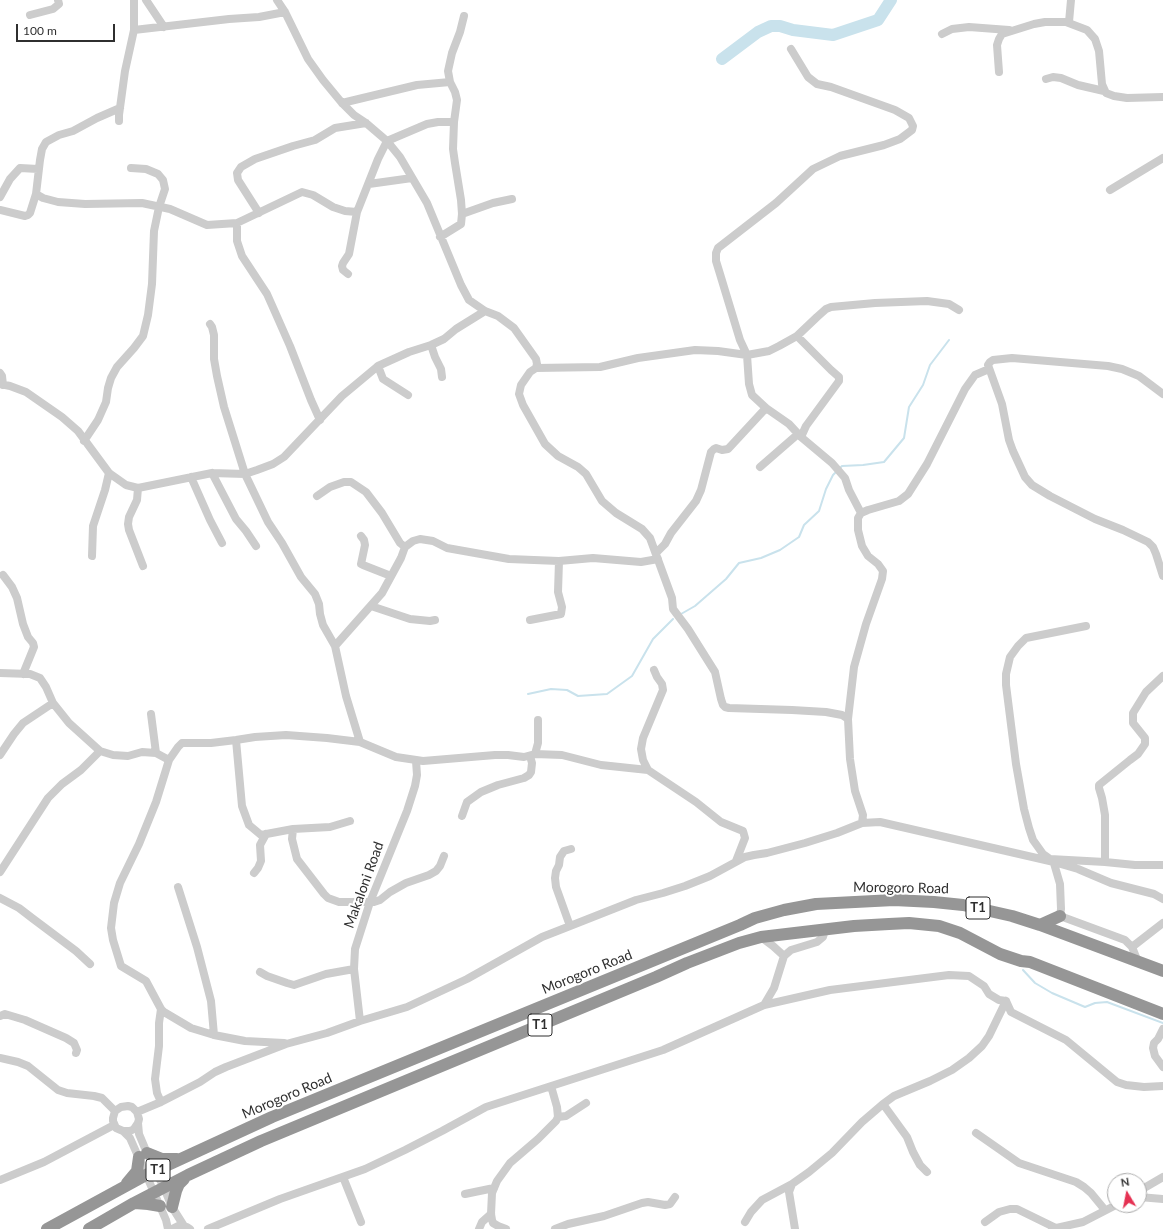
<!DOCTYPE html>
<style>
body{margin:0}
#map{position:relative;width:1163px;height:1229px;overflow:hidden;background:#fff;font-family:Lato,sans-serif}
canvas{display:block}
.north{position:absolute;left:1107px;top:1173px;width:40px;height:40px;box-sizing:border-box;background:#fff;border:1px solid #acacac;border-radius:50%;rotate:350deg;font-size:11px;font-weight:700;line-height:16px;text-align:center;color:#2f2f2f}
.north::after{content:'';display:block;margin:auto;width:14px;height:18px;background:#e53253;clip-path:polygon(50% 0,100% 100%,50% 72%,0 100%)}
.scale{position:absolute;left:16px;top:24px;width:99px;height:18px;box-sizing:border-box;border:2px solid #2f2f2f;border-top:0;padding-left:5px;font-size:12px;line-height:14px;white-space:nowrap;color:#2f2f2f;-webkit-text-stroke:3px #fff;paint-order:stroke}
</style>
<div id="map">
<canvas width="1163" height="1229"></canvas>
<div class="north">N</div>
<div class="scale">100 m</div>
</div>
<script>
const ctx = document.querySelector('canvas').getContext('2d');
ctx.lineJoin = 'round';
function poly(rows) {
  const path = new Path2D();
  for (const r of rows) {
    path.moveTo(r[0], r[1]);
    for (let i = 2; i < r.length; i += 2) path.lineTo(r[i], r[i + 1]);
  }
  return path;
}
function stroke(path, color, width, dash) {
  ctx.strokeStyle = color;
  ctx.lineWidth = width;
  ctx.lineCap = dash ? 'butt' : 'round';
  ctx.setLineDash(dash || []);
  ctx.stroke(path);
}
function label(font, color, halo, rows, align = 'center') {
  ctx.font = font + ' Lato,sans-serif';
  ctx.lineWidth = 4;
  ctx.setLineDash([]);
  ctx.textBaseline = 'middle';
  ctx.strokeStyle = halo;
  ctx.fillStyle = color;
  for (const [text, x, y, turn = 0] of rows) {
    ctx.save();
    ctx.translate(x, y);
    ctx.rotate((+turn || 0) * Math.PI / 180);
    ctx.textAlign = isNaN(turn) ? turn : align;
    if (halo) ctx.strokeText(text, 0, 0);
    ctx.fillText(text, 0, 0);
    ctx.restore();
  }
}
stroke(poly([
 [839,469,842,466,863,465,884,462,904,438,909,407,923,385,930,365,949,340],
 [681,614,695,606,726,579,739,563,761,558,780,550,799,537,804,525,819,511,826,489,833,475,836,472],
 [528,694,551,689,567,690,578,696,607,694,632,676,653,639,673,619],
 [1023,970,1035,983,1052,993,1085,1007,1095,1003,1107,1002,1163,1023]
]), '#c9e2ec', 2);
stroke(poly([
 [722,59,758,32,771,26,780,26,793,30,833,35,878,20,891,0]
]), '#c9e2ec', 12);
stroke(poly([
 [146,0,164,27],
 [277,0,285,12,308,59,323,80,342,103,354,115,366,123,387,141,400,157,427,203,461,285,469,300,485,311,498,316,514,328,536,359,537,364,536,368],
 [30,15,53,9,59,4,58,0],
 [1069,22,1071,0],
 [134,30,229,19,259,17,285,12],
 [942,34,952,29,969,27,1009,30],
 [791,49,808,77,817,84,831,87,895,110,909,118,913,126,912,130,900,139,884,145,840,156,813,169,776,203,718,248,716,253,716,261,720,274,740,340,747,355,749,384,752,395,766,408,789,424,801,437,832,463,845,478,849,490,861,513],
 [999,72,997,45,999,39,1002,34,1034,24,1045,22,1066,22,1087,30,1095,39,1099,51,1102,84,1106,93,1114,96,1127,98,1163,97],
 [1046,79,1053,77,1061,78,1078,85,1104,91],
 [342,103,417,85,450,82],
 [120,108,97,118,73,131,59,135,46,142,42,149,40,160,36,194,43,198,58,202,85,204,142,203,170,209,207,225,237,223,302,192,313,195,333,207,345,211,357,212],
 [119,121,119,115,125,71,134,30,134,0],
 [369,184,412,178],
 [1110,190,1163,158],
 [0,197,10,179,20,168,38,169],
 [0,210,25,216,28,215,30,213,36,194],
 [259,213,238,180,237,173,241,167,255,159,293,146,315,140,335,128,366,123],
 [462,214,493,203,512,199],
 [237,223,237,241,242,256,267,294,275,312,290,346,311,400,320,420],
 [440,237,461,224,462,214,461,200,455,163,453,149,454,122,457,100,455,92,450,82,448,71,452,53,460,32,464,16],
 [348,274,343,270,342,266,343,263,349,254,357,212,378,159,387,141,427,124,438,122,454,122],
 [210,324,212,327,214,335,214,359,217,376,224,407,245,474,268,522,282,543,301,577,315,594,319,604,320,614,323,625,335,646,346,696,360,742],
 [797,336,831,370,839,377,839,381,806,426,801,437],
 [431,345,435,357,441,369,442,377],
 [378,366,383,379,408,395],
 [0,373,2,376,3,385],
 [0,384,10,386,26,392,62,417,78,431,109,473,126,485,138,488,212,473,245,474,257,470,273,464,284,457,342,396,378,366,409,352,431,345,444,339,456,329,485,311],
 [1163,394,1139,376,1122,369,1108,366,1012,358,993,360,990,362,988,365,1002,404,1009,440,1013,451,1025,477,1032,485,1050,496,1095,519,1123,530,1148,542,1153,547,1156,554,1163,576],
 [84,441,98,420,106,402,108,388,111,378,117,367,134,348,143,336,148,315,152,284,154,231,159,207,165,189,163,180,158,174,146,169,131,168],
 [760,467,798,434],
 [212,473,236,519,246,531,256,546],
 [191,477,210,520,222,543],
 [138,488,137,500,129,517,128,524,129,530,143,566],
 [317,496,330,487,344,482,351,482,366,492,382,513,400,543,405,547],
 [361,536,364,540,365,545,361,564,363,565,391,576],
 [656,553,665,544,671,533,696,501,701,490,711,452,714,449,716,448,722,450,728,449,766,408],
 [92,556,93,526,105,490,109,473],
 [3,575,12,587,17,598,23,624,28,637,33,643,34,647,23,674],
 [371,606,410,619,430,621,435,620],
 [530,620,561,614,562,607,558,592,559,561],
 [1086,626,1026,638,1018,646,1010,657,1006,674,1006,685,1016,764,1024,809,1029,828,1033,840,1043,854,1050,859,1105,862,1135,865,1163,865],
 [335,646,382,593,401,558,405,547,413,541,420,539,433,541,447,548,509,559,559,561,593,558,641,562,658,559],
 [0,673,30,674,40,678,46,687,53,703,69,723,100,751,113,755,128,756,142,752,156,753,169,760,156,802,139,844,120,883,114,903,111,928,113,940,121,966,146,981,161,1009,164,1012,191,1028,214,1035,245,1041,284,1043],
 [151,714,156,753],
 [848,719,854,667,866,624,882,579,883,571,878,564,868,556,862,546,858,530,858,518,861,513,868,510,899,501,908,494,927,464,965,389,975,375,989,369],
 [236,740,242,806,249,825,261,835,293,829,330,827,350,821],
 [535,754,538,743,538,720],
 [0,755,14,734,23,723,53,703],
 [169,760,178,747,182,743,211,743,236,740,255,737,286,735,327,738,360,742,396,757,423,761,495,755,508,755,524,757,535,754,562,755,601,765,648,770,696,802,721,822,743,831,745,838,736,861],
 [648,770,643,760,641,749,643,738,663,690,662,684,657,677,654,670],
 [462,816,467,802,481,792,498,785,524,778,529,775,531,772,532,763,530,756],
 [862,823,863,815,855,791,850,759,848,719,842,715,826,712,792,710,729,708,725,707,723,705,721,699,715,672,688,629,673,609,672,598,650,538,642,529,616,513,602,501,586,474,578,467,558,456,545,444,523,405,519,394,521,385,530,372,536,368,600,367,638,358,695,350,718,351,747,355,769,351,779,346,797,336,817,317,826,309,831,307,875,303,927,301,949,304,959,310],
 [293,829,292,839,297,859,324,894,328,898,339,902,374,902,380,900,390,892,406,883,429,875,436,871,440,866,444,856],
 [1053,860,1060,884,1061,909,1060,916,1125,940,1132,947,1138,962],
 [1105,862,1105,815,1102,798,1099,788,1099,785,1130,760,1138,754,1145,744,1145,738,1133,723,1133,713,1146,692,1163,676],
 [0,872,48,798,62,784,81,770,100,751],
 [254,873,258,868,261,861,260,845,266,834],
 [178,887,197,947,211,1001,214,1035],
 [0,898,19,908,32,918,76,951,90,964],
 [570,926,556,887,555,878,556,871,559,865,560,857,564,851,571,849],
 [761,937,773,946,784,956],
 [1132,947,1163,923],
 [260,972,267,976,287,983,294,985,326,974,354,969],
 [1006,1001,1011,1012,1066,1040,1117,1082,1126,1085,1144,1087,1163,1086],
 [764,1005,774,988,784,956,791,950,817,942,823,937,825,930],
 [0,1016,5,1014,25,1020,66,1038,74,1043,77,1050,76,1053],
 [360,1021,354,969,355,949,370,902,407,811,415,786,417,775,416,761],
 [1163,1029,1158,1039,1154,1043,1153,1048,1155,1056,1163,1067],
 [0,1058,18,1062,28,1066,58,1090,67,1093,94,1096,102,1098,115,1111],
 [161,1102,157,1093,155,1079,159,1046,159,1023,161,1009],
 [883,1104,907,1137,913,1152,920,1165,927,1172],
 [137,1112,161,1102,200,1082,215,1072,226,1067,286,1044,327,1033,360,1021,407,1007,467,979,542,937,565,928,636,900,663,893,685,886,710,876,745,857,754,855,767,853,805,843,837,833,862,823,880,822,1054,862,1078,869,1111,883,1154,894,1163,899],
 [558,1117,566,1116,586,1103],
 [138,1123,139,1134,147,1153,164,1188,172,1207,184,1226],
 [123,1131,130,1131,134,1129,138,1123,139,1119,137,1112,132,1107,128,1106,121,1107,115,1111,113,1118,113,1121,116,1128,123,1131,130,1138,166,1220,168,1229],
 [976,1133,1019,1163,1076,1182,1084,1187,1091,1193,1105,1210],
 [343,1177,361,1222],
 [0,1180,44,1162,114,1125],
 [1139,1191,1163,1177],
 [465,1194,494,1188],
 [1139,1197,1163,1199],
 [745,1222,751,1212,762,1200,792,1184],
 [985,1222,999,1212,1010,1209,1017,1209,1056,1228],
 [172,1229,180,1225,187,1227,190,1229],
 [208,1229,280,1199,365,1169,405,1150,442,1131,486,1107,663,1050,764,1005,830,990,949,975,969,976,984,986,989,994,999,1000,1006,1001],
 [479,1229,482,1222,491,1214],
 [506,1229,498,1226,493,1223,492,1220,491,1214,492,1193,497,1181,510,1163,538,1139,556,1121,558,1117,557,1107,551,1086],
 [555,1229,568,1224,604,1216,642,1203,648,1202,665,1205,670,1204,675,1197],
 [795,1229,789,1192,792,1184,809,1172,832,1153,862,1122,883,1104,894,1096,930,1081,952,1070,969,1058,982,1046,989,1036,1006,1001],
 [1052,1229,1083,1222,1116,1205]
]), '#ccc', 8);
stroke(poly([
 [1040,925,1060,916],
 [147,1153,162,1159,177,1159],
 [127,1183,137,1171,139,1157],
 [135,1203,148,1204,160,1206],
 [172,1207,176,1191,179,1184,184,1179],
 [47,1229,146,1175,272,1117,740,925,755,918,784,910,816,904,894,900,934,902,963,905,1012,916,1040,925,1163,971],
 [89,1229,134,1203,188,1175,261,1141,656,977,687,963,739,943,761,937,854,926,889,924,909,923,939,926,960,933,1000,954,1021,961,1030,962,1163,1014]
]), '#969696', 12);
for (const [x, y, w] of [
 [978,908,24],
 [540,1025,24],
 [158,1170,24]
]) {
  const box = new Path2D();
  box.roundRect(x - w / 2, y - 11, w, 22, 3);
  ctx.fillStyle = '#fff';
  ctx.fill(box);
  stroke(box, '#2f2f2f', 1);
}
label('bold 13px', '#2f2f2f', null, [
 ["T1",978,908],
 ["T1",540,1025],
 ["T1",158,1170]
]);
label('14px', '#2f2f2f', '#fff', [
 ["Makaloni Road",364,885,-70],
 ["Morogoro Road",901,888,1],
 ["Morogoro Road",587,972,-22],
 ["Morogoro Road",287,1096,-23]
]);
</script>
